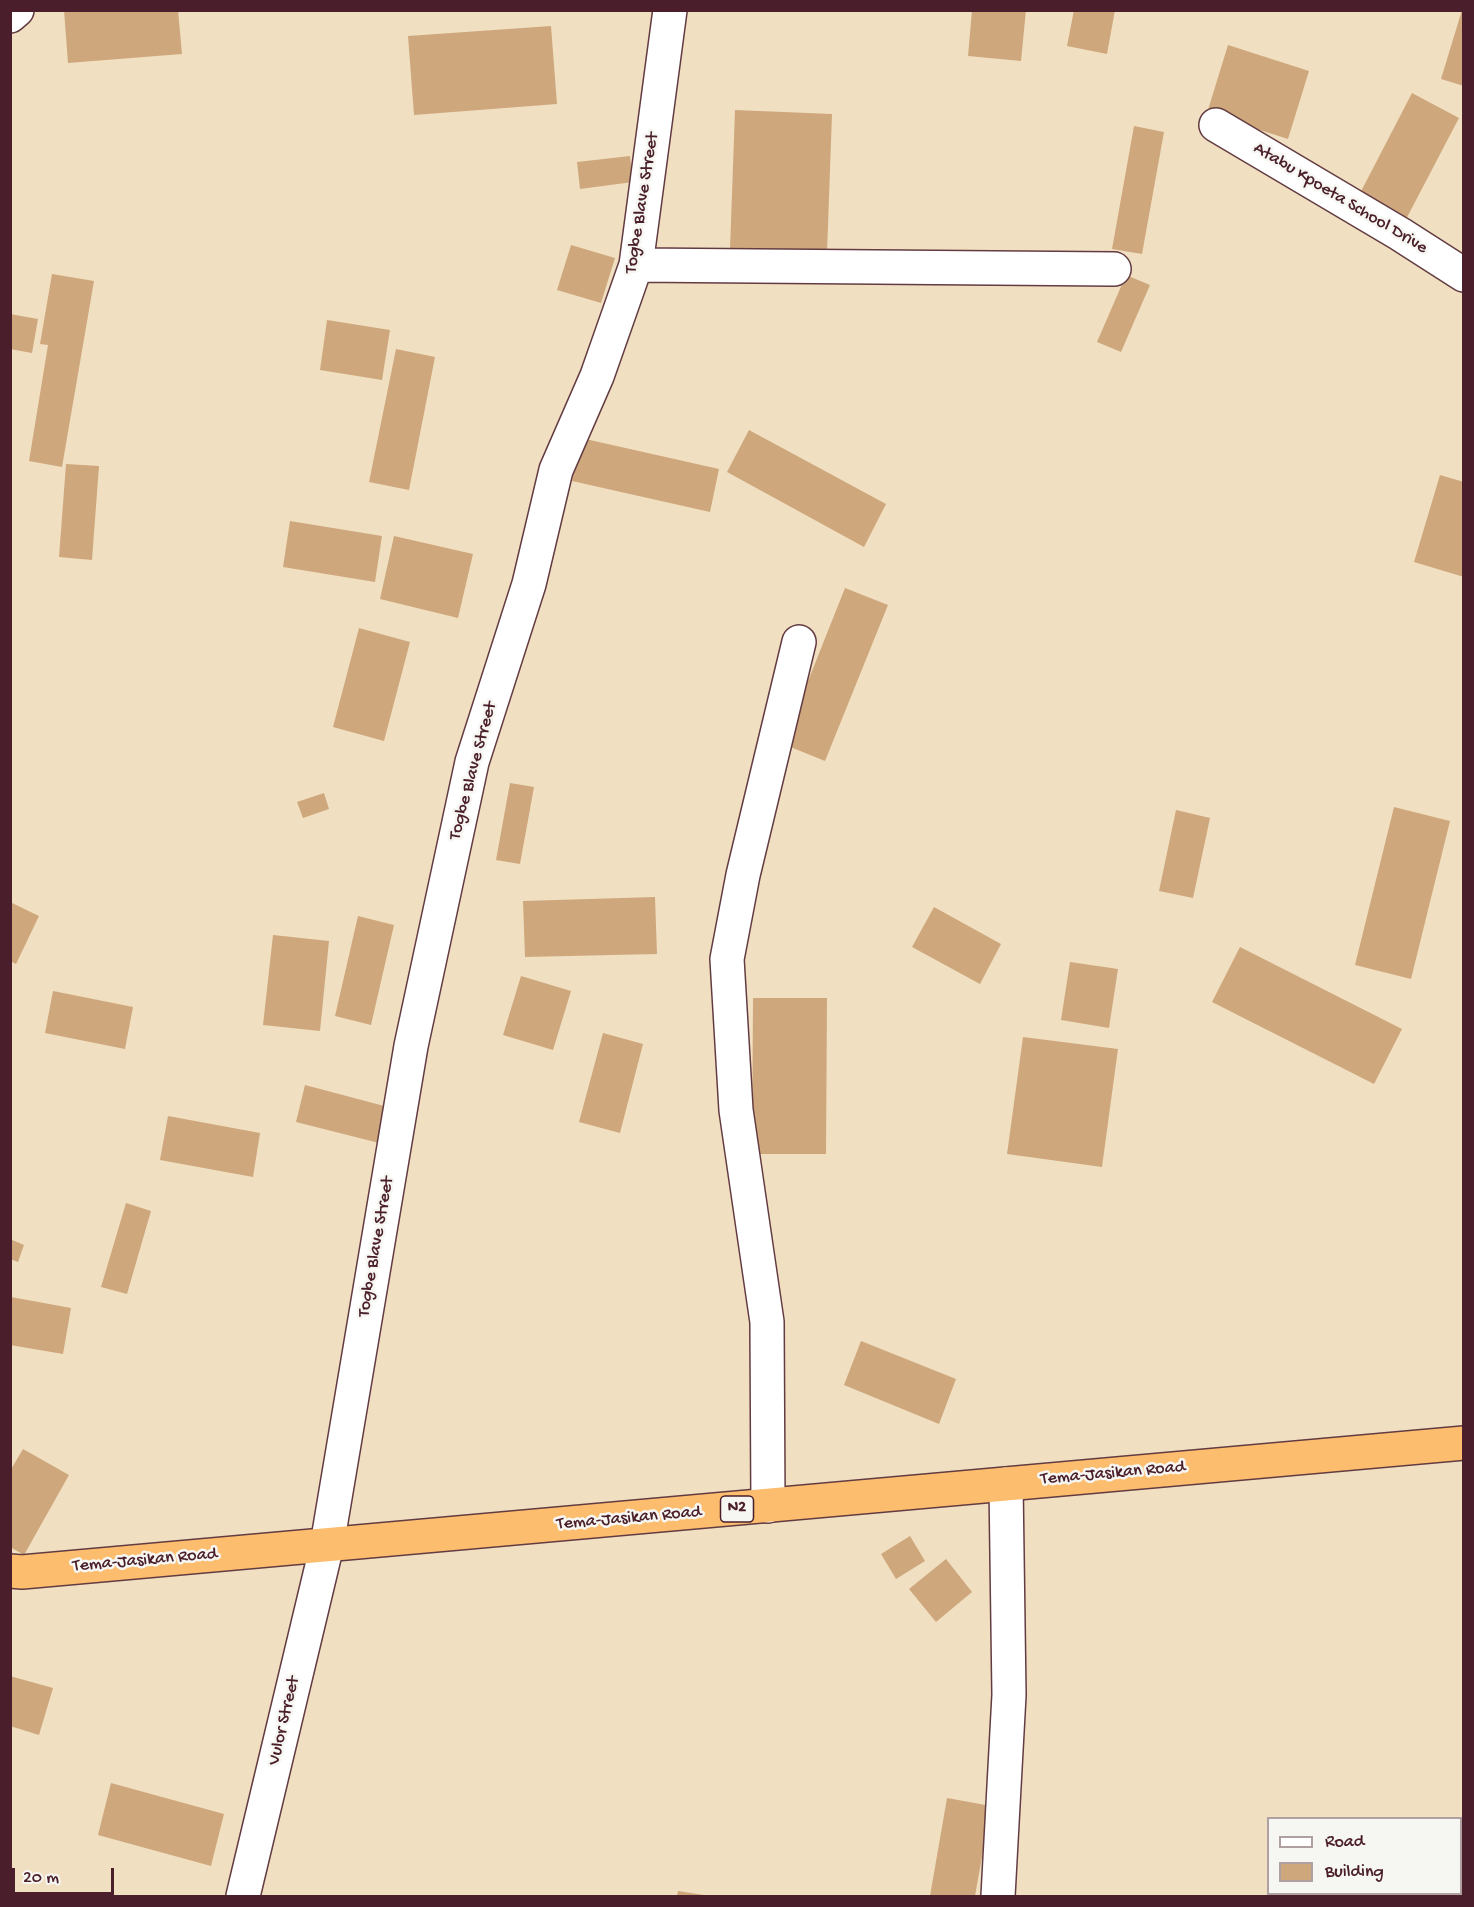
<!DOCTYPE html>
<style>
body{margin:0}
#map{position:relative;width:1474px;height:1907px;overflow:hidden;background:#f1dfc2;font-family:"Gochi Hand",sans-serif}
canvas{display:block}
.frame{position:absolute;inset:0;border:12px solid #4a1f2b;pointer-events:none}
.legend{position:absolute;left:1267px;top:1817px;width:195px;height:78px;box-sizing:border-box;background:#f6f6f2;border:2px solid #b1a0a2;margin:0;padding:8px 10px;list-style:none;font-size:18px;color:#4a1f2b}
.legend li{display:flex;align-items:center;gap:12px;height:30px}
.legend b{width:30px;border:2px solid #b1a0a2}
.scale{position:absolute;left:12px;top:1868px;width:102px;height:27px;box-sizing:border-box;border:3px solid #4a1f2b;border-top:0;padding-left:8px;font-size:18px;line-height:21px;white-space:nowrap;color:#4a1f2b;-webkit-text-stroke:4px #f6f6f2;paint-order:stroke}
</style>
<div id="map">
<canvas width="1474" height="1907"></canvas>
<div class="frame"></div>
<ul class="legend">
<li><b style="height:8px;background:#fff"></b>Road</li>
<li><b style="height:16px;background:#cea87c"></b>Building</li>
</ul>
<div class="scale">20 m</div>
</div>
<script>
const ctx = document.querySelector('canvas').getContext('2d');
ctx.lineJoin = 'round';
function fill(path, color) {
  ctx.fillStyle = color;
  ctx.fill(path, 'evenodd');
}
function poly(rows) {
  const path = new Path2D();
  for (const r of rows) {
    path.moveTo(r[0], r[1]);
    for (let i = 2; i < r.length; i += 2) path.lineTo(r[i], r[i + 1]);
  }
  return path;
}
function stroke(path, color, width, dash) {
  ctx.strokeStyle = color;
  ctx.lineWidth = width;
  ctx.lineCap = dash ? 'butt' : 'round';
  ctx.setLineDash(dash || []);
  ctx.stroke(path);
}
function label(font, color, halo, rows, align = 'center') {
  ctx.font = font + ' "Gochi Hand",sans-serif';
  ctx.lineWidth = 5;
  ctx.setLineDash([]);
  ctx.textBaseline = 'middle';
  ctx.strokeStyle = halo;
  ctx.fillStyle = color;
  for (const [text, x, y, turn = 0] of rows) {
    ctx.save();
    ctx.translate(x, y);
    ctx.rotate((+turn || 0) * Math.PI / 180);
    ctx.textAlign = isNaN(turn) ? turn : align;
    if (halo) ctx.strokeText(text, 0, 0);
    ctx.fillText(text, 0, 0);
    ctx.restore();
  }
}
fill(poly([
 [64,10,178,10,182,54,68,63],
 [972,10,1026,10,1021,61,968,56],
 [1074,10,1115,10,1107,54,1067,46],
 [1462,10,1464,10,1464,86,1441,79],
 [551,26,557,104,414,115,408,36],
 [1228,45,1309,71,1288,139,1207,113],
 [1412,93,1459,118,1403,225,1356,201],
 [735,110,832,114,827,253,730,249],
 [1134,126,1164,132,1142,254,1112,249],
 [630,156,633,182,580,189,577,162],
 [571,245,615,258,601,303,557,290],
 [52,274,94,281,62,467,29,461,48,345,40,344],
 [1126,275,1150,285,1121,352,1097,342],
 [10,314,38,319,32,353,10,349],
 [327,320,390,330,382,380,320,370],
 [396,349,435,357,409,490,369,482],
 [749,430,886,504,864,547,727,472],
 [581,438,719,469,710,512,572,481],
 [66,464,99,466,92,560,59,557],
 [1440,475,1464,482,1464,577,1414,562],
 [290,521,382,536,375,582,283,567],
 [394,536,473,554,458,618,380,599],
 [845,588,888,605,825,761,783,744],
 [359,628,410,642,384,741,333,727],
 [510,783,534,787,520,864,496,860],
 [324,793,329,809,303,818,297,802],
 [1394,807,1450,821,1411,979,1355,965],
 [1176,810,1210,818,1193,898,1159,891],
 [655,897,657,954,525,957,523,901],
 [10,902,39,916,16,964,10,961],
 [934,907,1001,944,980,984,912,947],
 [358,916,394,925,371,1025,335,1016],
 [273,935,329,941,320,1031,263,1025],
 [1240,947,1402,1029,1374,1084,1212,1002],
 [1070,962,1118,969,1109,1028,1061,1020],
 [521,976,571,991,553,1050,503,1035],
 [53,991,133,1007,125,1049,45,1033],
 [753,998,827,998,826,1154,752,1154],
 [603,1033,643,1044,620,1133,579,1122],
 [1023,1037,1118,1049,1102,1167,1007,1154],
 [305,1085,388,1107,379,1143,296,1122],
 [168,1116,260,1133,253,1177,160,1160],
 [126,1203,151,1211,127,1294,101,1287],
 [10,1239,24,1245,18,1262,10,1259],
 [11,1297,71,1308,63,1354,10,1345],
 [861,1341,956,1379,939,1424,844,1385],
 [23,1449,69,1475,24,1555,10,1547,10,1471],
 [910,1536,925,1561,896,1579,881,1554],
 [946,1559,972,1592,936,1622,909,1589],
 [10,1676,53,1688,39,1735,10,1726],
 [111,1783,224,1814,211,1866,98,1835],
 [947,1798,991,1806,975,1896,930,1896],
 [678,1891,704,1895,704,1896,677,1896]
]), '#cea87c');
const street = poly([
 [10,16,17,10],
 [1216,125,1400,234,1464,275],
 [636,265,1114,269],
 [768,1506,767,1322,736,1110,727,959,743,875,799,642],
 [243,1896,327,1545,411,1046,472,762,529,584,556,470,597,376,636,265,670,10],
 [998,1896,1009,1695,1006,1484]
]);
const highway = poly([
 [10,1571,22,1572,1464,1443]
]);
stroke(street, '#633c42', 36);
stroke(highway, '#633c42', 36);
stroke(street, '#fff', 33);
stroke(highway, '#fcbd6e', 33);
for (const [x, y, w] of [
 [737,1509,33]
]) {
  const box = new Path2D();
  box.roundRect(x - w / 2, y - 13, w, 26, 4.5);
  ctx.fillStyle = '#f6f6f2';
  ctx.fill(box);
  stroke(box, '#4a1f2b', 1.5);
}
label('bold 16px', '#4a1f2b', null, [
 ["N2",737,1509]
]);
label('18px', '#4a1f2b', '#f6f6f2', [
 ["Atabu Kpoeta School Drive",1340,199,31],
 ["Togbe Blave Street",643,203,-81],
 ["Togbe Blave Street",474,771,-75],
 ["Togbe Blave Street",377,1247,-80],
 ["Tema-Jasikan Road",1113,1474,-5],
 ["Tema-Jasikan Road",629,1519,-5],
 ["Tema-Jasikan Road",145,1561,-5],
 ["Vulor Street",285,1721,-77]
]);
</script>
